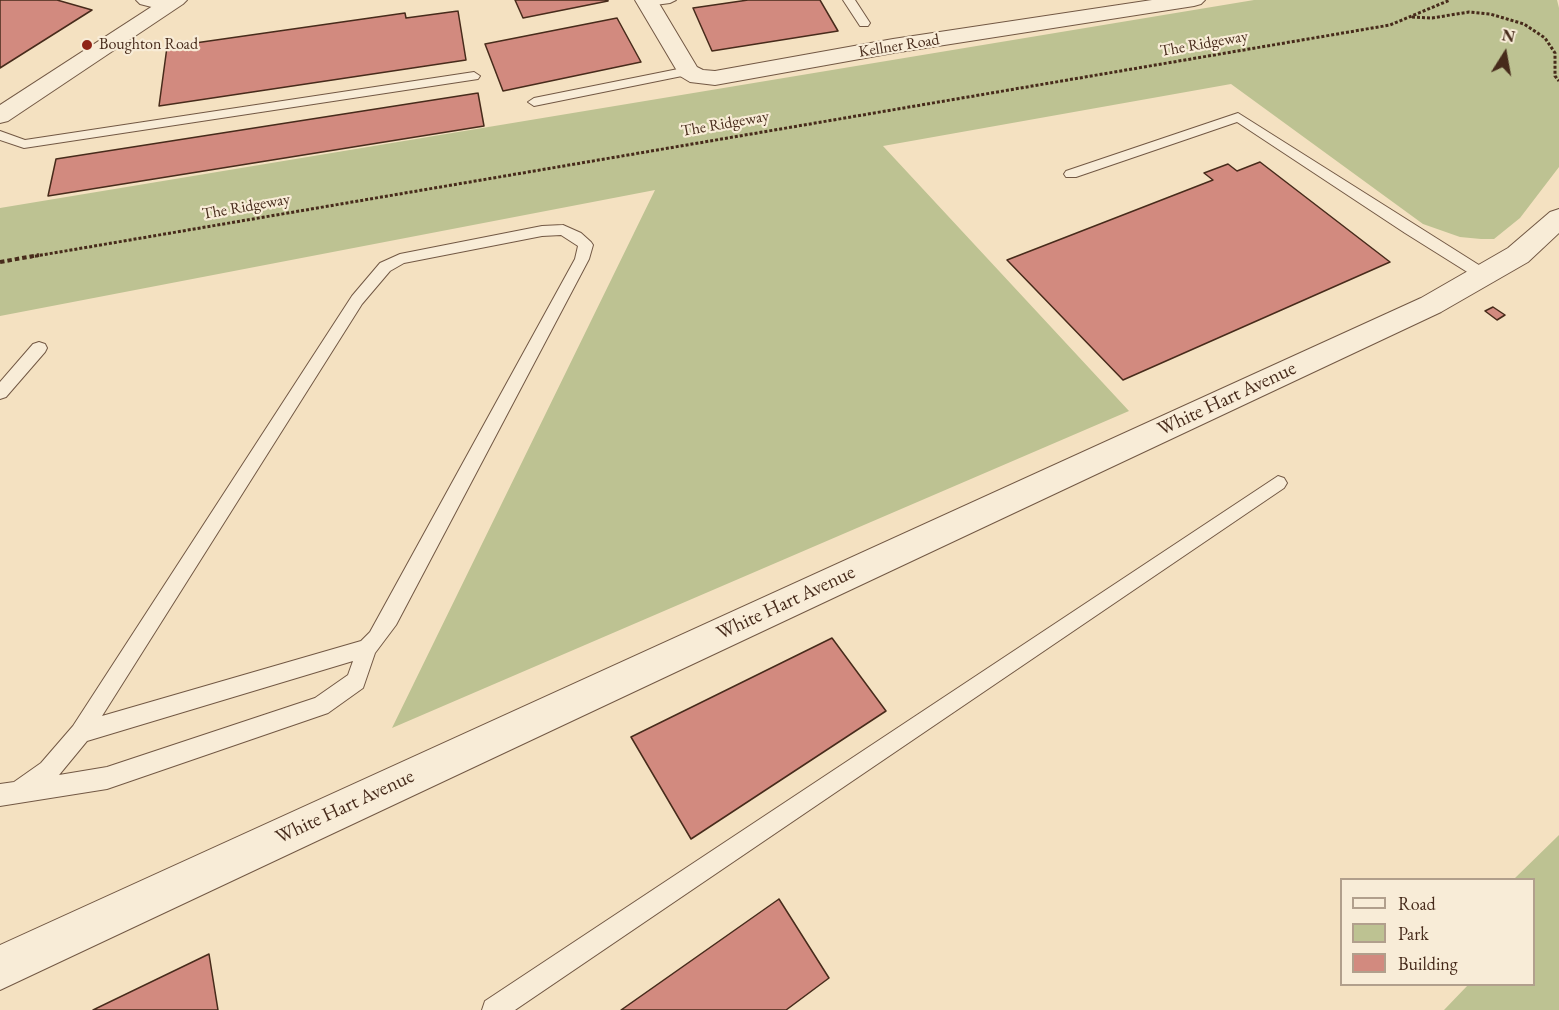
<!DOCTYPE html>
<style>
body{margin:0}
#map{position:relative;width:1559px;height:1010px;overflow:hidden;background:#f4e1c1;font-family:"EB Garamond",serif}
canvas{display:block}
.legend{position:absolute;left:1340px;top:878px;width:195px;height:108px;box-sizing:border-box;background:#f8ecd7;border:2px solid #b19f8c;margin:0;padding:8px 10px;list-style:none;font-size:18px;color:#472b1b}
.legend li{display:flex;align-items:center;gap:12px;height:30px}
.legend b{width:30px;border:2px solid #b19f8c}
.north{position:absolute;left:1475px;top:24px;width:60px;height:60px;-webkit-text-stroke:4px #f8ecd7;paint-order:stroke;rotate:11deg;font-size:16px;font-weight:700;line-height:24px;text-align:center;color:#472b1b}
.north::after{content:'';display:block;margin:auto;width:21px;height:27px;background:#472b1b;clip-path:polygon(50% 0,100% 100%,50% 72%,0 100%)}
</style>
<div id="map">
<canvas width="1559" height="1010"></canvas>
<ul class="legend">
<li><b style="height:8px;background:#f8ecd7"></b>Road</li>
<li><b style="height:16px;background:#bdc292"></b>Park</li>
<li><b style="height:16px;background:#d28a7f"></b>Building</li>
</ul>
<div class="north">N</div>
</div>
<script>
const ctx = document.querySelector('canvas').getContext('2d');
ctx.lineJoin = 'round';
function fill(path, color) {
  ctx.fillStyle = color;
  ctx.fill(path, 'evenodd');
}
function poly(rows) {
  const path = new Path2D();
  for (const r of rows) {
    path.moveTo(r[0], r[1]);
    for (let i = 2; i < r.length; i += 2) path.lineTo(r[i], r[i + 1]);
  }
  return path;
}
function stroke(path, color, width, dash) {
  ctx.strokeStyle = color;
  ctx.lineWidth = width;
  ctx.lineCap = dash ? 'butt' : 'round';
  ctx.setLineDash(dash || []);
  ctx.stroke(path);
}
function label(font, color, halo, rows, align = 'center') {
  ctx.font = font + ' "EB Garamond",serif';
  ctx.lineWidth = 4.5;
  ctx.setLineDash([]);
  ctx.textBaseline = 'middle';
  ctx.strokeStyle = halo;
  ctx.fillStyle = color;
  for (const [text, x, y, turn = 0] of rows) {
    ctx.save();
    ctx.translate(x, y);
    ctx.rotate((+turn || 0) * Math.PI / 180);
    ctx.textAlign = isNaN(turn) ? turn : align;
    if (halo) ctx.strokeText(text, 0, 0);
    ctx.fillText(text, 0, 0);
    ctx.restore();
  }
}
fill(poly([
 [1254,0,1557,0,1559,8,1559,167,1520,218,1494,239,1481,239,1460,237,1423,224,1231,84,883,146,1129,411,392,728,655,190,0,316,0,208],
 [1559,835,1559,1010,1444,1010,1468,985,1534,984,1534,880,1514,879]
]), '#bdc292');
const building = poly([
 [0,0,57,0,92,10,0,68,0,0],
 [515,0,608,0,608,1,523,18,515,0],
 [748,0,820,0,838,31,712,51,693,8,748,0],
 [458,11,466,60,159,106,167,47,405,13,406,18,458,11],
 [617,18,641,62,503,91,485,44,617,18],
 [478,93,484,126,48,196,56,159,478,93],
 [1260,162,1390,262,1123,380,1007,260,1213,180,1204,173,1228,164,1237,171,1260,162],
 [1493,307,1505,315,1497,320,1485,311,1493,307],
 [832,638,886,711,691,839,631,737,832,638],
 [779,899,829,978,786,1010,621,1010,779,899],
 [209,954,218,1010,93,1010,209,954]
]);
fill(building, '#d28a7f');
stroke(building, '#472b1b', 1.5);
const service = poly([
 [646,0,676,0,670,3,648,6,642,3,646,0],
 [843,0,855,0,870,23,868,26,860,26,843,0],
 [688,67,692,68,694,71,692,74,534,106,528,102,534,98,688,67],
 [474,72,480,76,478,79,24,148,0,140,0,131,25,140,474,72],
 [1238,113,1490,272,1493,276,1490,280,1480,280,1405,233,1237,122,1076,177,1066,177,1064,174,1066,171,1238,113],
 [563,225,581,233,591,242,593,245,589,259,396,625,375,653,363,688,328,713,107,789,0,806,0,784,14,782,41,763,73,726,352,296,380,263,400,254,542,226,563,225],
 [561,235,578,246,575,259,370,632,361,641,102,716,362,304,390,271,404,263,542,236,561,235],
 [353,661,348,675,315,698,107,767,59,775,87,741,353,661],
 [39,342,45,344,47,348,45,352,6,397,0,399,0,382,33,344,39,342],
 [1278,476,1284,478,1287,483,1284,488,515,1010,482,1010,485,1001,1278,476]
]);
const minor = poly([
 [136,0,172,0,178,5,174,9,167,11,140,4,136,0],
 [635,0,657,0,697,67,703,70,715,71,893,39,1152,0,1205,0,1201,4,1194,6,893,53,715,85,690,82,680,76,635,0],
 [1559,209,1559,233,1528,262,1441,312,0,990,0,945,1421,298,1508,248,1550,212,1559,209]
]);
const tertiary = poly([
 [162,0,187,0,183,4,8,121,0,123,0,105,162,0]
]);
stroke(service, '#725844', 2);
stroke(minor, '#725844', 2);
stroke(tertiary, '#725844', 2);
stroke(poly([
 [1412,17,1432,18,1469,12,1490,14,1524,24,1545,38,1555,53,1555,76,1559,81],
 [30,257,1390,25,1450,0]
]), '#472b1b', 3, [3, 2]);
stroke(poly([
 [0,262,39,255]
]), '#472b1b', 4, [4.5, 3]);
fill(service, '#f8ecd7');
fill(minor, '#f8ecd7');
fill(tertiary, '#f8ecd7');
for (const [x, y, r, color] of [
 [87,45,6,"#8f2418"]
]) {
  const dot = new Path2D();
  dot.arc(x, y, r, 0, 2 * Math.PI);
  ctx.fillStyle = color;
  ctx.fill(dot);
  stroke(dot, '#f8ecd7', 2);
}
label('16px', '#472b1b', '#f8ecd7', [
 ["The Ridgeway",1204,44,-10],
 ["Kellner Road",899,46,-9],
 ["The Ridgeway",725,124,-10],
 ["The Ridgeway",246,207,-10]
]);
label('16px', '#472b1b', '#f8ecd7', [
 ["Boughton Road",99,45]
], 'left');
label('20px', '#472b1b', '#f8ecd7', [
 ["White Hart Avenue",1227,399,-25],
 ["White Hart Avenue",786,603,-25],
 ["White Hart Avenue",345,807,-25]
]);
</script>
